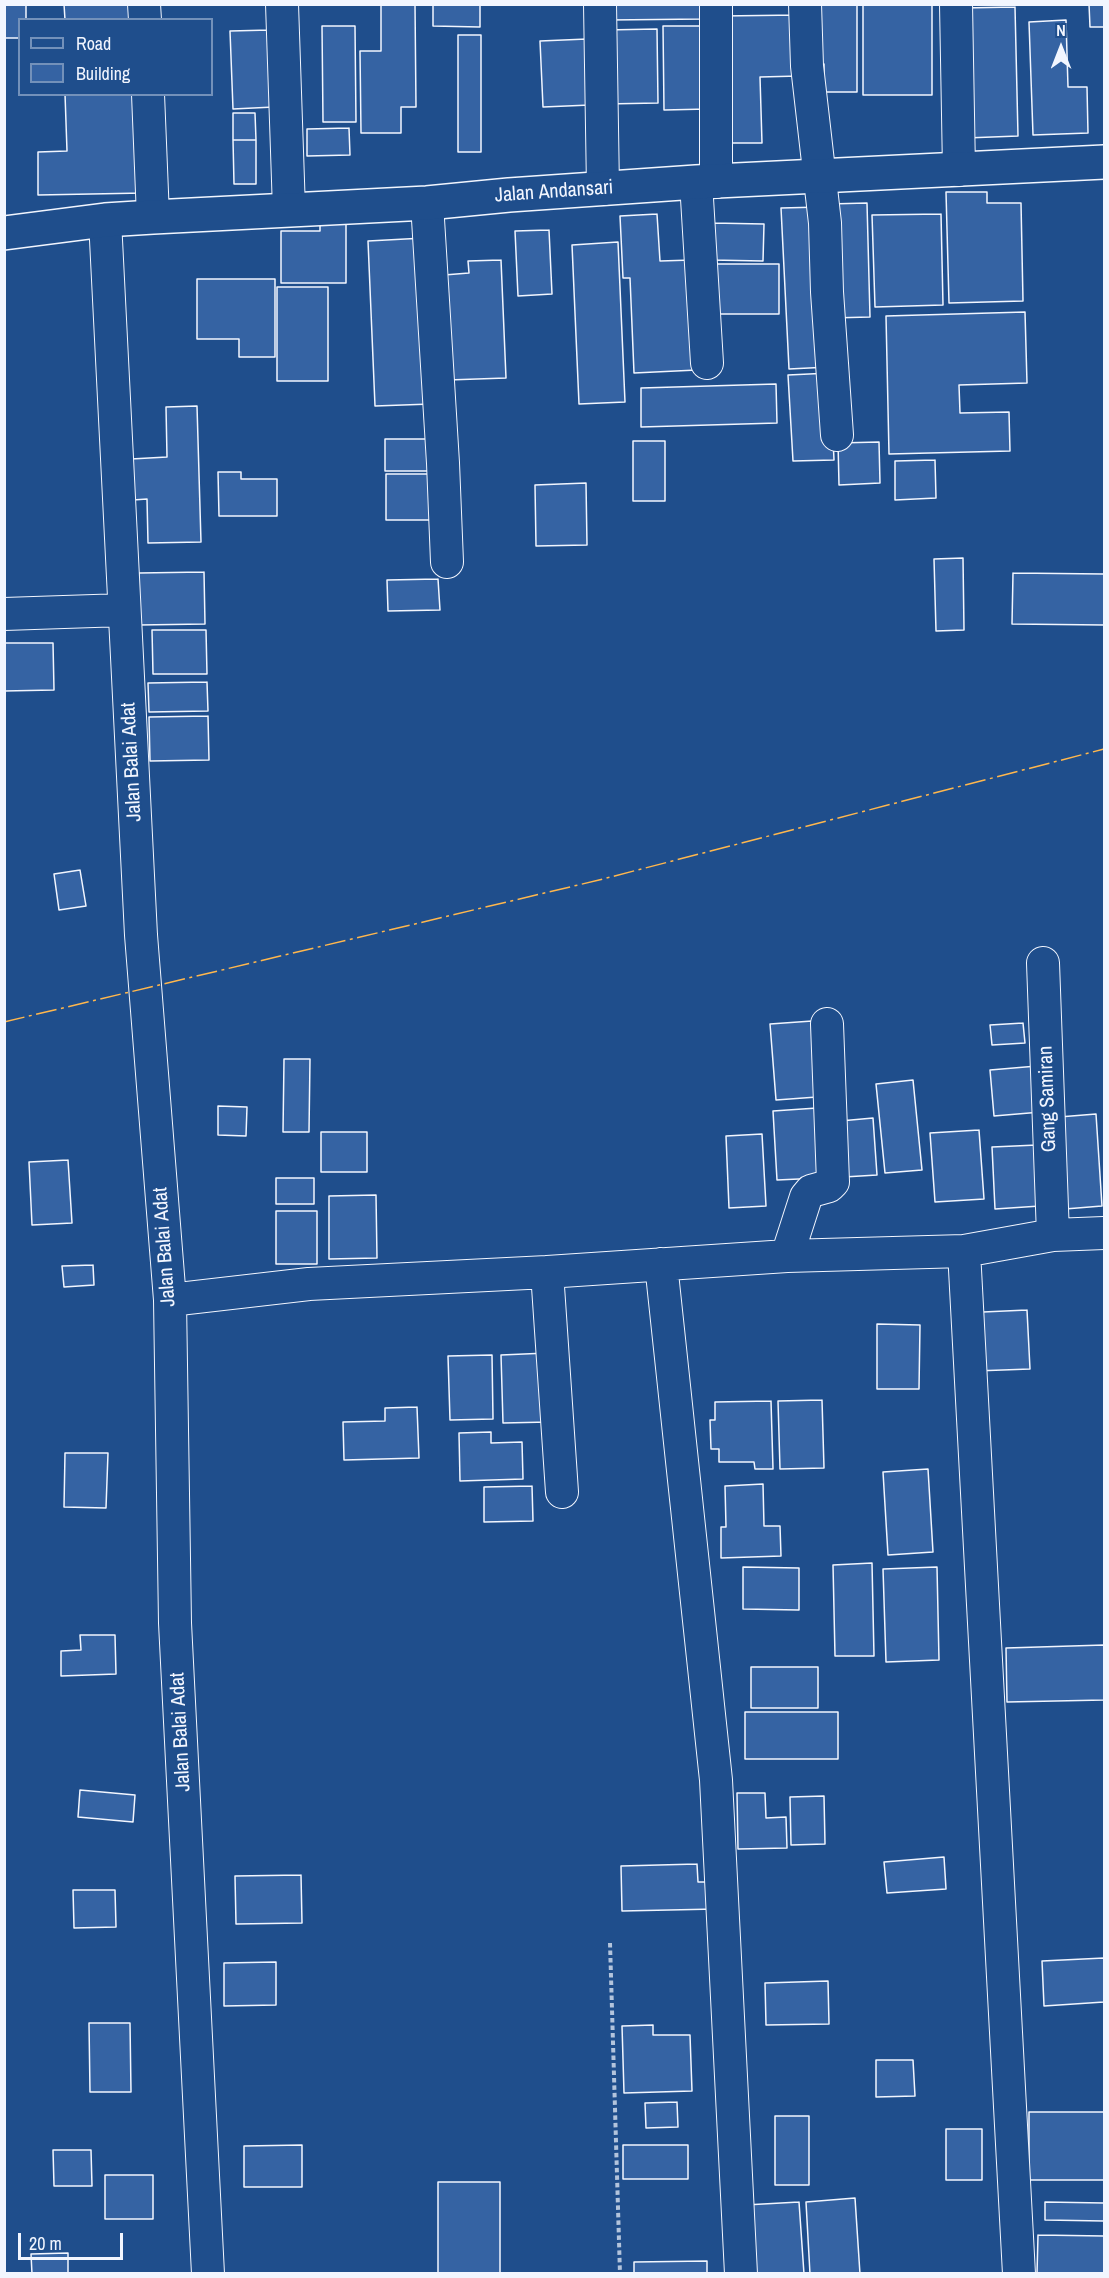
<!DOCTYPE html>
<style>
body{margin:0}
#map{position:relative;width:1109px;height:2278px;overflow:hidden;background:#1f4e8c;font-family:"Archivo Narrow",sans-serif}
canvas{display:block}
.frame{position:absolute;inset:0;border:6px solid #f2f6ff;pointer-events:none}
.legend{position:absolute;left:18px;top:18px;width:195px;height:78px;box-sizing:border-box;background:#1f4e8c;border:2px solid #7391ba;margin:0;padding:8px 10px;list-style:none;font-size:18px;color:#f2f6ff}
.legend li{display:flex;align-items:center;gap:12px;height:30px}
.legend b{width:30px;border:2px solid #7391ba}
.north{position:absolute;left:1031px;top:18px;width:60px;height:60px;-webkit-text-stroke:4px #1f4e8c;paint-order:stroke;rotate:0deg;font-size:16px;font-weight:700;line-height:24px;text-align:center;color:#f2f6ff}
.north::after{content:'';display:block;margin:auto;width:21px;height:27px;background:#f2f6ff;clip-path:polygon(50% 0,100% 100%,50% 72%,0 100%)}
.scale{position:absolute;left:18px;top:2233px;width:105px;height:27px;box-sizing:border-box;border:3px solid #f2f6ff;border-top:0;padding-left:8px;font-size:18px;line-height:21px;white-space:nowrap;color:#f2f6ff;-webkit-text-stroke:4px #1f4e8c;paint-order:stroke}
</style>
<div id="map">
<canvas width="1109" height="2278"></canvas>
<div class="frame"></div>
<ul class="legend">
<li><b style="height:8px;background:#1f4e8c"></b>Road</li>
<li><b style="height:16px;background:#3563a3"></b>Building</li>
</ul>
<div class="north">N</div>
<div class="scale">20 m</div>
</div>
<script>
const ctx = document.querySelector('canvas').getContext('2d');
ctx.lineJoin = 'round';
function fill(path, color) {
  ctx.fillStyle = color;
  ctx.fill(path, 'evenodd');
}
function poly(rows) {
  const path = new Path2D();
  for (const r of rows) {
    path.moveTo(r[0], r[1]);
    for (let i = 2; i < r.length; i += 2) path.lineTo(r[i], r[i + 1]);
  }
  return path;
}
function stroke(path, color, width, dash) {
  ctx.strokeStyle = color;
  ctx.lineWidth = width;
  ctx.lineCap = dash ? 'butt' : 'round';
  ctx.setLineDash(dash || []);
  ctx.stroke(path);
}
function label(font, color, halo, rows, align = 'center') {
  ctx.font = font + ' "Archivo Narrow",sans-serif';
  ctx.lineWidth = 4.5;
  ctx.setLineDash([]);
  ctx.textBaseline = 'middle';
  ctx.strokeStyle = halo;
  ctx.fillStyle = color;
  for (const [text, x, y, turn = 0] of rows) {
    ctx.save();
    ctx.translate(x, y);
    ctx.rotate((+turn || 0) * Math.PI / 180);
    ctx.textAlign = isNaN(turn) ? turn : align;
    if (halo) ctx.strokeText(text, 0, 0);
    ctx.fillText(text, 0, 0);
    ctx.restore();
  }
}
const building = poly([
 [4,4,26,4,26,20,20,20,20,38,4,38,4,4],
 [64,4,129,4,129,20,65,20,64,4],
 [381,4,415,4,416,107,401,107,401,133,361,133,360,51,381,51,381,4],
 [433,4,480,4,480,27,433,26,433,4],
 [607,4,703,4,704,19,608,20,607,4],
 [813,4,857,4,857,92,824,92,824,64,813,64,813,4],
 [863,4,932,4,932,95,863,95,863,4],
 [1089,4,1104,4,1104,27,1090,27,1089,4],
 [1015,7,1018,136,966,138,962,8,1015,7],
 [798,15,799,76,760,77,762,143,723,143,721,16,798,15],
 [1066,20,1068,87,1087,87,1088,133,1033,135,1029,22,1066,20],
 [322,26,355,26,356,122,323,122,322,26],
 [663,26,708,26,708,109,664,110,663,26],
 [657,29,658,103,605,104,605,30,657,29],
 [270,30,274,107,233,109,230,31,270,30],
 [458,35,481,35,481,152,458,152,458,35],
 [587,39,590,105,543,107,540,41,587,39],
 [65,94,142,94,144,193,38,195,38,152,67,151,65,94],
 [233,113,255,113,256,140,233,140,233,113],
 [349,128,350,155,307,156,307,129,349,128],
 [233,140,256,140,256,184,234,184,233,140],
 [946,192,987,192,987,203,1021,203,1023,301,949,303,946,192],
 [867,203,870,317,831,318,829,204,867,203],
 [821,207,829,367,789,369,781,208,821,207],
 [657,214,660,261,692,260,697,370,634,373,630,278,623,278,620,216,657,214],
 [941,214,943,305,875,307,872,215,941,214],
 [320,222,346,222,346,283,281,283,281,231,320,231,320,222],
 [712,223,764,224,763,261,711,260,712,223],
 [549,230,552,294,518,296,515,231,549,230],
 [424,238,431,404,375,406,368,241,424,238],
 [618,242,625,402,579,404,572,245,618,242],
 [501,260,506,378,448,380,444,275,469,273,468,261,501,260],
 [711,264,779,264,779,314,711,314,711,264],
 [197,279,275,279,275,357,239,357,239,339,197,339,197,279],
 [277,287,328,287,328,381,277,381,277,287],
 [1025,312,1027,383,959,385,960,413,1009,412,1010,451,889,454,886,316,1025,312],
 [830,373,834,460,793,461,788,375,830,373],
 [776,384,777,423,641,427,641,388,776,384],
 [197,406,201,542,148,543,147,499,133,500,131,459,167,457,166,407,197,406],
 [385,439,433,439,433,471,385,471,385,439],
 [633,441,665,441,665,501,633,501,633,441],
 [879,442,880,483,839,485,838,443,879,442],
 [935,460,936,498,895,500,895,461,935,460],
 [218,472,241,472,241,479,277,479,277,516,219,516,218,472],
 [386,474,437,474,437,520,386,520,386,474],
 [586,483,587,545,536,546,535,485,586,483],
 [963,558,964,630,936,631,934,559,963,558],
 [204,572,205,624,139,625,139,573,204,572],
 [1013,573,1104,574,1104,625,1012,624,1013,573],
 [438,579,440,610,388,611,387,580,438,579],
 [152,630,206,630,207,674,153,674,152,630],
 [4,643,53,643,54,690,4,691,4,643],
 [207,682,208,711,149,712,148,683,207,682],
 [208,716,209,760,150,761,149,717,208,716],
 [80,870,86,906,59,910,54,874,80,870],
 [812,1021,817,1097,776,1100,770,1024,812,1021],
 [1023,1023,1025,1043,992,1045,990,1025,1023,1023],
 [284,1059,310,1059,309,1132,283,1132,284,1059],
 [1037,1066,1041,1112,994,1116,990,1070,1037,1066],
 [913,1080,922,1170,885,1173,876,1084,913,1080],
 [218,1106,247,1107,246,1136,218,1135,218,1106],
 [817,1108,821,1178,777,1180,773,1111,817,1108],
 [1096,1114,1102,1206,1065,1209,1059,1117,1096,1114],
 [873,1118,877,1175,844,1177,840,1121,873,1118],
 [979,1130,984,1199,935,1202,930,1133,979,1130],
 [321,1132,367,1132,367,1172,321,1172,321,1132],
 [762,1134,766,1206,729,1208,726,1136,762,1134],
 [1037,1145,1040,1206,995,1209,992,1147,1037,1145],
 [68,1160,72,1223,32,1225,29,1162,68,1160],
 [276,1178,314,1178,314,1204,276,1204,276,1178],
 [376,1195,377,1258,329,1259,329,1196,376,1195],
 [276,1211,317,1211,317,1264,276,1264,276,1211],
 [93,1265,94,1285,64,1287,62,1266,93,1265],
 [1027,1310,1030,1369,975,1371,983,1312,1027,1310],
 [877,1324,920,1325,919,1389,877,1389,877,1324],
 [547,1353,549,1422,503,1423,501,1355,547,1353],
 [492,1355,493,1419,450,1420,448,1356,492,1355],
 [822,1400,824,1468,780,1469,778,1401,822,1400],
 [771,1401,773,1469,755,1469,754,1462,719,1462,719,1449,711,1449,710,1420,715,1420,715,1402,771,1401],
 [417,1407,419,1458,344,1460,343,1422,385,1421,385,1408,417,1407],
 [491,1432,491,1443,522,1442,523,1479,460,1481,459,1433,491,1432],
 [65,1453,108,1453,106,1508,64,1507,65,1453],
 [928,1469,933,1552,888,1555,883,1472,928,1469],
 [763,1484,764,1526,780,1526,781,1556,721,1558,721,1527,726,1527,725,1486,763,1484],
 [532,1486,533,1521,484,1522,484,1487,532,1486],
 [872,1563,874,1656,835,1656,833,1565,872,1563],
 [743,1567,799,1568,799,1610,743,1609,743,1567],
 [937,1567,939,1660,886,1662,883,1569,937,1567],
 [80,1635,115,1635,116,1674,61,1676,61,1651,81,1650,80,1635],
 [1104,1645,1104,1700,1007,1702,1006,1648,1104,1645],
 [751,1667,818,1667,818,1708,751,1708,751,1667],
 [745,1712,838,1712,838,1759,745,1759,745,1712],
 [80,1790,135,1795,133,1822,78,1817,80,1790],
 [737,1793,765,1793,766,1818,786,1817,787,1848,738,1849,737,1793],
 [824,1796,825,1844,791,1845,790,1797,824,1796],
 [944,1857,946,1889,887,1893,884,1862,944,1857],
 [697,1864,698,1882,716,1882,716,1909,622,1911,621,1866,697,1864],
 [301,1875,302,1923,236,1924,235,1876,301,1875],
 [73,1890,115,1890,116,1927,74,1928,73,1890],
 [1104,1958,1104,2002,1044,2006,1042,1961,1104,1958],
 [276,1962,276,2005,224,2006,224,1963,276,1962],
 [828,1981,829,2024,766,2025,765,1983,828,1981],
 [89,2023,130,2023,131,2092,90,2092,89,2023],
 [653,2025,653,2035,690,2035,692,2091,624,2093,622,2026,653,2025],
 [876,2060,913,2060,915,2096,876,2097,876,2060],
 [677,2102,678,2127,646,2128,645,2103,677,2102],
 [1029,2112,1104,2112,1104,2180,1029,2180,1029,2112],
 [775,2116,809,2116,809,2185,775,2185,775,2116],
 [946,2129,982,2129,982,2180,946,2180,946,2129],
 [302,2145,302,2187,244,2187,244,2146,302,2145],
 [623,2145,688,2145,688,2179,623,2179,623,2145],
 [53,2150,91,2150,92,2186,54,2186,53,2150],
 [105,2175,153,2175,153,2219,105,2219,105,2175],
 [438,2182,500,2182,500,2274,438,2274,438,2182],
 [855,2198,860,2274,810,2274,806,2202,855,2198],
 [799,2202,804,2274,750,2274,745,2205,799,2202],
 [1045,2202,1104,2203,1104,2221,1045,2220,1045,2202],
 [1038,2235,1104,2236,1104,2274,1037,2274,1038,2235],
 [68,2253,68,2274,32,2274,31,2254,68,2253],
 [707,2261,707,2274,634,2274,634,2262,707,2261]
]);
fill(building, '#3563a3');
stroke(building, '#f2f6ff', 1.5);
const minor = poly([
 [144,4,145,20],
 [282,4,289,210],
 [600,4,603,189],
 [716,4,716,182],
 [805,4,807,66,825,223,827,292,837,435],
 [956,4,959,170],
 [148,94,153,217],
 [696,182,707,363],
 [427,203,443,463,447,562],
 [105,220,141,935,170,1300,175,1623,208,2274],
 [4,614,124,610],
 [1043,963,1053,1235],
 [964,1251,1019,2274],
 [787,1256,806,1197,811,1191,829,1186,833,1182,827,1024],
 [661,1264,716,1780,741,2274],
 [547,1272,562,1492],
 [170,1300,309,1284,547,1272,787,1256,964,1251,1053,1235,1104,1233]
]);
const tertiary = poly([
 [4,233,105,220,153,217,427,203,509,195,696,182,1104,162]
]);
stroke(minor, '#f2f6ff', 34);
stroke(tertiary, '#f2f6ff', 36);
stroke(poly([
 [610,1943,620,2274]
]), '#b3c4dc', 4, [4.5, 3]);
stroke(minor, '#1f4e8c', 32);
stroke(tertiary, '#1f4e8c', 33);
stroke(poly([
 [4,1022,599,880,1104,749]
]), '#ffb74d', 1.5, [21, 4.5, 3, 4.5]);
label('20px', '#f2f6ff', '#1f4e8c', [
 ["Jalan Andansari",554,192,-4],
 ["Jalan Balai Adat",132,762,-93],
 ["Gang Samiran",1048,1099,-92],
 ["Jalan Balai Adat",165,1247,-94],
 ["Jalan Balai Adat",181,1732,-93]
]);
</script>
